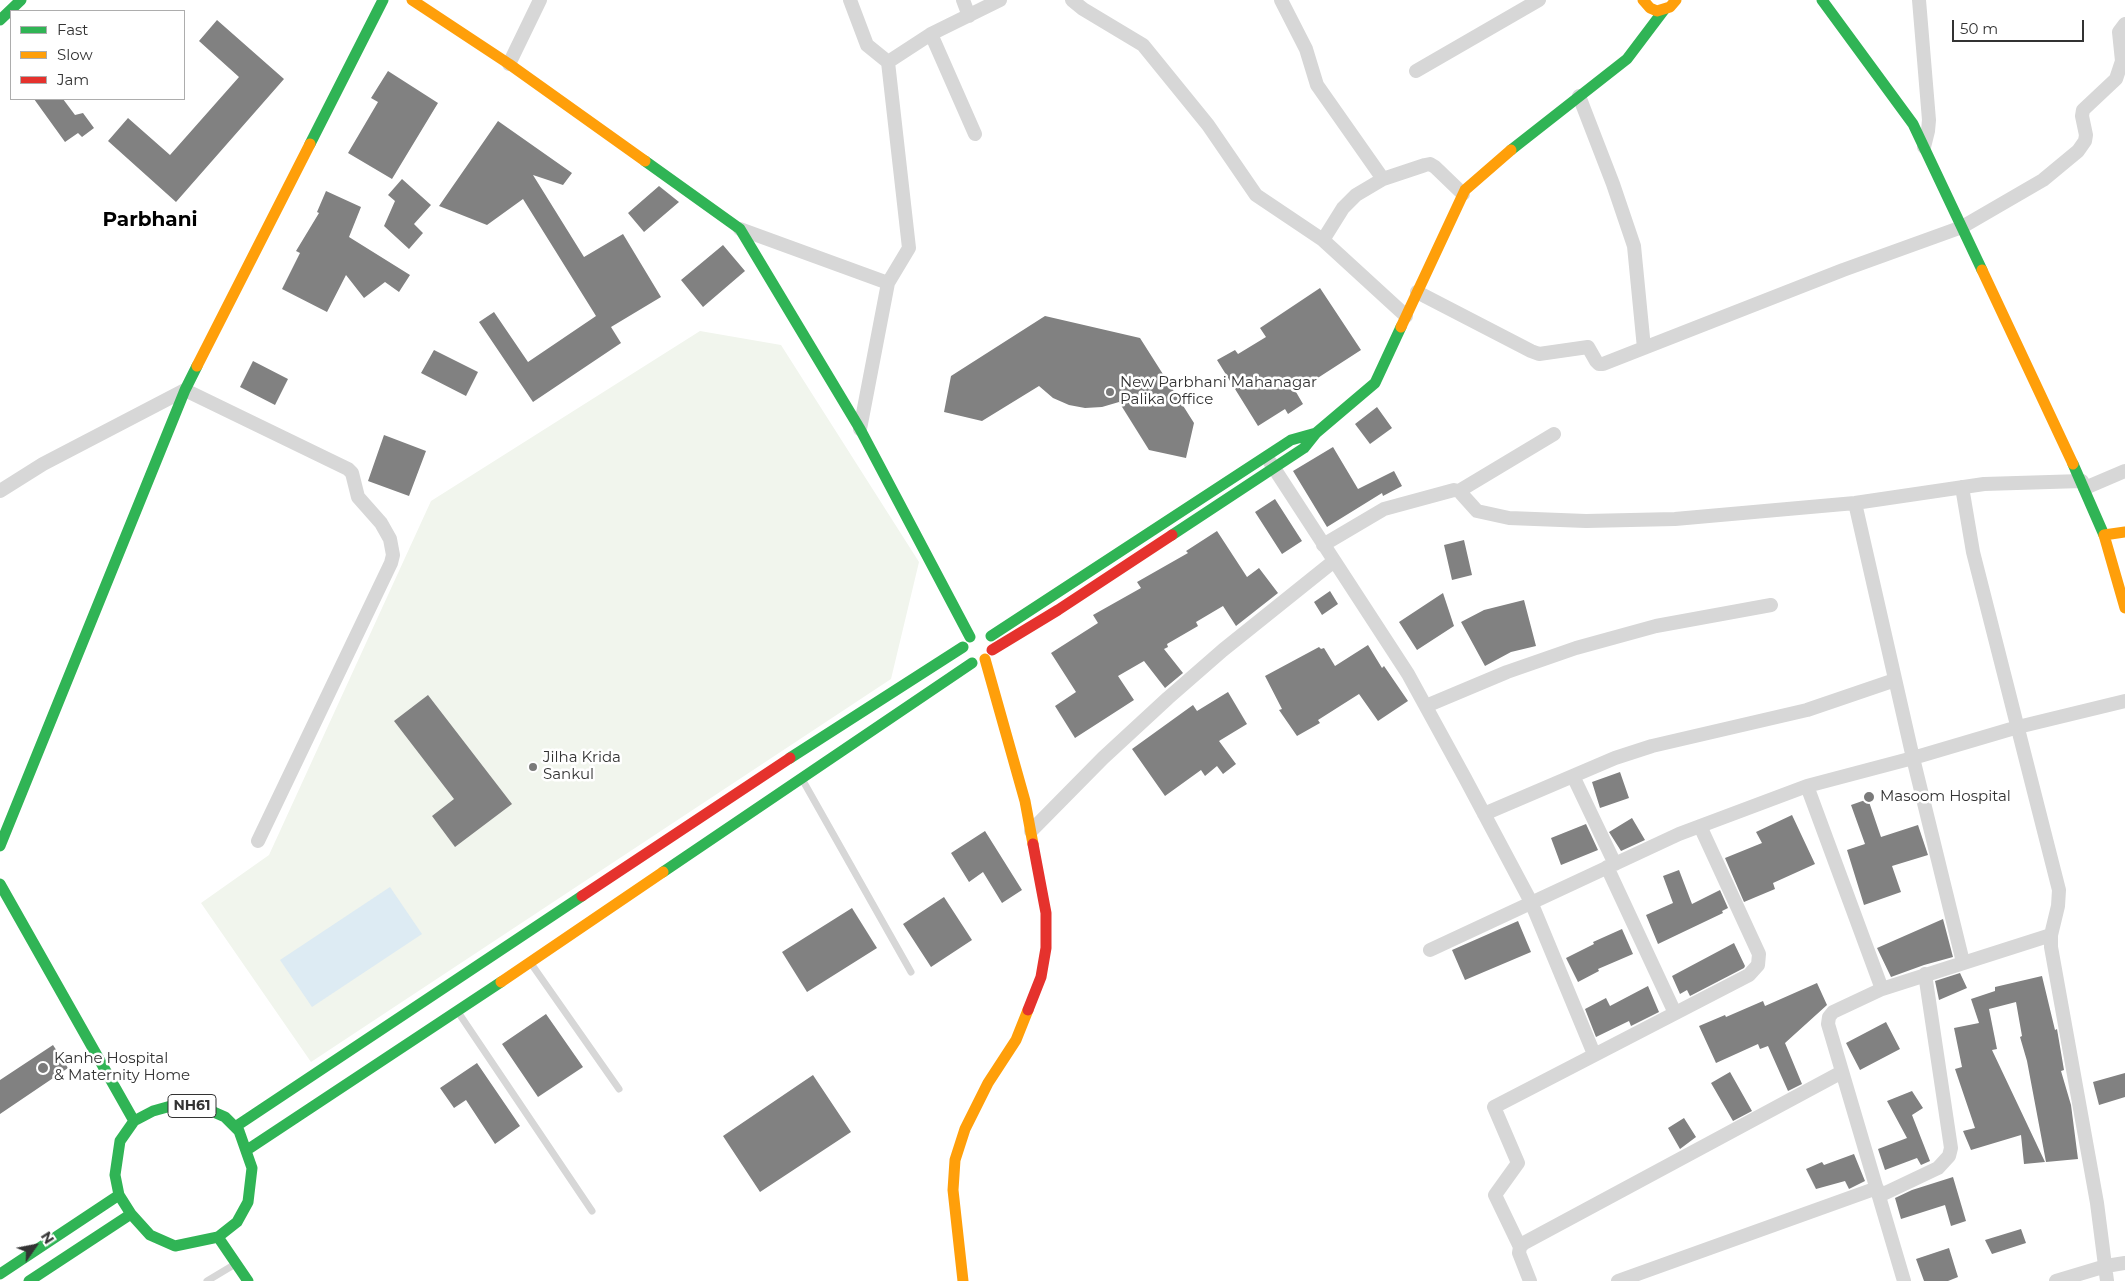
<!DOCTYPE html>
<style>
body{margin:0}
#map{position:relative;width:2125px;height:1281px;overflow:hidden;background:#fff;font-family:Montserrat,sans-serif}
canvas{display:block}
.legend{position:absolute;left:10px;top:10px;width:175px;height:90px;box-sizing:border-box;background:#fff;border:1px solid #adadad;margin:0;padding:6px 9px;list-style:none;font-size:15px;color:#333}
.legend li{display:flex;align-items:center;gap:10px;height:25px}
.legend b{width:25px;border:1px solid #adadad}
.north{position:absolute;left:10px;top:1221px;width:50px;height:50px;-webkit-text-stroke:4px #fff;paint-order:stroke;rotate:57deg;font-size:14px;font-weight:700;line-height:20px;text-align:center;color:#333}
.north::after{content:'';display:block;margin:auto;width:18px;height:22px;background:#333;clip-path:polygon(50% 0,100% 100%,50% 72%,0 100%)}
.scale{position:absolute;left:1952px;top:20px;width:132px;height:22px;box-sizing:border-box;border:2px solid #333;border-top:0;padding-left:6px;font-size:15px;line-height:18px;white-space:nowrap;color:#333;-webkit-text-stroke:4px #fff;paint-order:stroke}
</style>
<div id="map">
<canvas width="2125" height="1281"></canvas>
<ul class="legend">
<li><b style="height:6px;background:#30b455"></b>Fast</li>
<li><b style="height:6px;background:#ff9f0a"></b>Slow</li>
<li><b style="height:6px;background:#e5322d"></b>Jam</li>
</ul>
<div class="north">N</div>
<div class="scale">50 m</div>
</div>
<script>
const ctx = document.querySelector('canvas').getContext('2d');
ctx.lineJoin = 'round';
function fill(path, color) {
  ctx.fillStyle = color;
  ctx.fill(path, 'evenodd');
}
function poly(rows) {
  const path = new Path2D();
  for (const r of rows) {
    path.moveTo(r[0], r[1]);
    for (let i = 2; i < r.length; i += 2) path.lineTo(r[i], r[i + 1]);
  }
  return path;
}
function stroke(path, color, width, dash) {
  ctx.strokeStyle = color;
  ctx.lineWidth = width;
  ctx.lineCap = dash ? 'butt' : 'round';
  ctx.setLineDash(dash || []);
  ctx.stroke(path);
}
function label(font, color, halo, rows, align = 'center') {
  ctx.font = font + ' Montserrat,sans-serif';
  ctx.lineWidth = 5;
  ctx.setLineDash([]);
  ctx.textBaseline = 'middle';
  ctx.strokeStyle = halo;
  ctx.fillStyle = color;
  for (const [text, x, y, turn = 0] of rows) {
    ctx.save();
    ctx.translate(x, y);
    ctx.rotate((+turn || 0) * Math.PI / 180);
    ctx.textAlign = isNaN(turn) ? turn : align;
    if (halo) ctx.strokeText(text, 0, 0);
    ctx.fillText(text, 0, 0);
    ctx.restore();
  }
}
fill(poly([
 [700,331,781,345,919,562,891,679,311,1062,201,903,269,855,431,501]
]), '#f1f5ed');
fill(poly([
 [390,887,422,934,312,1007,280,960]
]), '#ddebf3');
fill(poly([
 [217,20,284,79,176,202,108,141,128,118,170,155,239,77,199,41],
 [388,71,438,103,392,179,348,153,378,102,371,98],
 [34,99,63,99,75,115,83,113,94,128,82,137,78,133,65,142],
 [498,121,572,173,563,185,533,175,584,257,623,234,661,297,611,327,621,343,533,402,479,322,494,312,528,362,596,316,523,199,487,225,439,206],
 [402,179,431,205,414,224,423,233,409,249,384,226,395,201,388,195],
 [659,186,679,202,644,232,628,213],
 [326,191,361,207,349,237,410,275,399,292,385,282,364,298,346,275,327,312,282,289,300,253,296,251,319,213,317,212],
 [723,245,745,271,703,307,681,280],
 [1320,288,1361,350,1296,392,1303,404,1288,414,1285,409,1258,426,1217,360,1235,350,1238,354,1266,337,1260,328],
 [1045,316,1140,338,1194,423,1186,458,1149,450,1119,402,1102,407,1085,408,1069,405,1053,398,1039,386,982,421,944,412,951,376],
 [434,350,478,372,466,396,421,373],
 [253,361,288,379,275,405,240,387],
 [1377,407,1392,428,1370,444,1355,424],
 [384,435,426,451,409,496,368,481],
 [1333,447,1358,489,1394,471,1402,486,1383,496,1382,493,1327,527,1293,471],
 [1275,499,1302,541,1282,554,1255,512],
 [1217,531,1247,577,1259,568,1278,593,1236,626,1223,606,1196,622,1198,626,1167,644,1168,647,1164,649,1183,673,1165,688,1144,661,1118,676,1134,700,1075,738,1055,706,1076,692,1051,653,1098,623,1093,615,1141,588,1137,582,1188,553,1186,551],
 [1464,540,1472,575,1452,580,1444,545],
 [1330,591,1338,604,1322,615,1314,602],
 [1443,593,1454,626,1417,650,1399,622],
 [1524,600,1536,646,1511,652,1485,666,1461,622,1484,610],
 [1368,645,1382,668,1384,666,1408,701,1378,721,1359,694,1318,720,1320,723,1297,736,1279,710,1282,709,1265,676,1319,647,1321,649,1324,648,1335,666],
 [1228,692,1247,724,1219,741,1236,764,1223,774,1217,766,1205,776,1201,770,1165,796,1132,749,1193,705,1197,711],
 [428,695,512,804,455,847,432,816,454,799,394,721],
 [1620,772,1629,798,1600,808,1592,782],
 [1868,799,1881,837,1918,825,1928,855,1892,866,1901,892,1864,905,1847,850,1865,844,1851,805],
 [1792,815,1815,864,1773,883,1775,889,1744,902,1725,858,1762,843,1756,832],
 [1632,818,1645,840,1621,851,1609,832],
 [1586,824,1598,850,1561,865,1551,838],
 [985,831,1022,890,1002,903,983,872,969,882,951,853],
 [1679,870,1692,904,1720,890,1728,908,1722,911,1723,913,1658,944,1646,915,1673,903,1663,876],
 [944,897,972,940,931,967,903,924],
 [852,908,877,948,807,992,782,952],
 [1943,919,1953,957,1924,965,1891,977,1877,948],
 [1518,921,1531,952,1465,980,1452,950],
 [1622,929,1633,954,1598,969,1599,971,1578,982,1566,958,1594,944,1593,942],
 [1734,943,1745,966,1744,968,1690,996,1687,990,1680,994,1672,976],
 [1960,973,1967,988,1939,1000,1935,981],
 [2042,976,2055,1030,2057,1029,2064,1070,2061,1071,2071,1105,2078,1159,2046,1162,2027,1061,2020,1037,2022,1036,2016,1002,1989,1009,1997,1049,1992,1050,2045,1162,2024,1164,2021,1135,1971,1150,1963,1131,1975,1128,1955,1069,1962,1067,1954,1028,1979,1023,1971,999,1995,991,1995,987],
 [1817,983,1827,1005,1785,1043,1802,1084,1788,1091,1768,1046,1760,1049,1758,1044,1716,1063,1699,1026,1725,1015,1726,1017,1763,1001,1765,1006],
 [1648,986,1659,1012,1631,1026,1629,1021,1596,1037,1585,1009,1606,998,1610,1006],
 [546,1014,583,1067,538,1097,502,1044],
 [1886,1022,1900,1049,1860,1070,1846,1043],
 [53,1045,68,1068,0,1114,0,1080],
 [477,1063,520,1126,495,1144,466,1100,454,1108,440,1088],
 [1730,1072,1752,1111,1733,1121,1711,1083],
 [2125,1073,2125,1097,2099,1105,2093,1082],
 [813,1075,851,1132,760,1192,723,1136],
 [1912,1091,1923,1108,1912,1115,1930,1161,1921,1165,1917,1158,1885,1170,1878,1149,1907,1138,1887,1101],
 [1684,1118,1696,1137,1680,1149,1668,1128],
 [1854,1154,1865,1181,1849,1189,1845,1181,1816,1189,1806,1169,1822,1162,1824,1165],
 [1953,1177,1966,1221,1951,1226,1945,1205,1901,1219,1895,1198,1912,1190],
 [2021,1229,2026,1243,1992,1254,1985,1240],
 [1949,1248,1958,1277,1948,1281,1924,1281,1916,1259]
]), '#818181');
stroke(poly([
 [802,779,911,972],
 [530,962,619,1089],
 [458,1012,592,1211],
 [207,1281,232,1266]
]), '#d7d7d7', 7);
stroke(poly([
 [850,0,867,45,888,62],
 [963,0,969,16],
 [1072,0,1083,9,1143,45,1208,125,1256,195,1323,240,1406,316],
 [1281,0,1306,49,1317,85,1383,179],
 [1919,0,1929,120,1928,131,1924,147],
 [931,34,975,134],
 [509,64,540,0],
 [1416,71,1539,0],
 [1579,96,1613,184,1634,246,1644,348],
 [740,229,888,283],
 [1323,240,1343,208,1356,195,1383,179,1425,165,1430,164,1435,167,1463,194],
 [1417,292,1531,351,1539,354,1588,347,1596,361,1599,364,1603,364,1843,270,1962,227,2043,180,2078,151,2085,141,2086,135,2082,116,2083,110,2116,79,2122,61,2119,32,2125,24],
 [860,429,888,283,909,248,888,62,931,34,1000,0],
 [1270,462,1408,674,1465,778,1531,902,1594,1054],
 [1962,487,1973,552,2059,890,2058,906,2051,935,2051,947,2097,1203,2107,1281],
 [2085,488,2125,471],
 [0,491,43,464,185,390,348,469,352,473,358,497,381,523,390,539,393,555,391,563,258,841],
 [1459,491,1554,434],
 [1855,503,1913,758,1963,962],
 [1323,545,1384,509,1454,490,1459,491,1477,511,1509,518,1586,521,1675,519,1855,503,1984,484,2082,481],
 [1426,706,1507,672,1576,648,1656,626,1771,605],
 [1573,776,1615,864],
 [1807,786,1882,989],
 [1484,814,1615,758,1652,746,1807,710,1895,680],
 [1031,831,1103,758,1168,698,1223,650,1334,561],
 [1607,867,1675,1013],
 [1430,950,1679,834,1807,786,1913,758,2018,727,2125,701],
 [1879,1196,1938,1168,1949,1156,1951,1148,1925,974],
 [1520,1247,1495,1195,1518,1163,1494,1107,1749,975,1758,965,1759,954,1700,826],
 [1530,1281,1519,1253,1520,1247,1524,1243,1842,1072],
 [1618,1281,1877,1188],
 [1904,1281,1828,1024,1829,1017,1833,1012,1882,989,2051,935],
 [2056,1281,2106,1266,2125,1263]
]), '#d7d7d7', 14);
stroke(poly([
 [1822,0,1913,124,1982,270],
 [0,20,21,0],
 [310,144,383,0],
 [1511,150,1627,59,1664,10],
 [645,161,740,229,860,429,970,637],
 [2073,464,2104,535],
 [1172,535,1304,448,1316,433,1375,383,1401,327],
 [991,636,1291,440,1316,433],
 [790,758,963,647],
 [0,846,185,390,197,366],
 [663,872,972,663],
 [0,884,134,1121],
 [178,1104,200,1106,225,1117,239,1131,252,1168,248,1202,237,1222,218,1237,175,1246,150,1235,131,1214,119,1195,115,1175,120,1141,134,1121,153,1111,178,1104],
 [235,1127,582,896],
 [247,1150,501,982],
 [218,1237,248,1281],
 [0,1274,119,1195],
 [29,1281,131,1214]
]), '#30b455', 11);
stroke(poly([
 [412,0,509,64,645,161],
 [1643,0,1650,8,1657,11,1670,7,1676,0],
 [1982,270,2073,464],
 [1401,327,1465,190,1511,150],
 [197,366,310,144],
 [2125,532,2104,535,2125,608],
 [985,659,1025,801,1033,844],
 [501,982,663,872],
 [963,1281,953,1190,955,1160,965,1129,988,1083,1016,1040,1028,1010]
]), '#ff9f0a', 11);
stroke(poly([
 [992,650,1058,610,1172,535],
 [582,896,790,758],
 [1028,1010,1041,977,1046,948,1046,913,1033,844]
]), '#e5322d', 11);
for (const [x, y, r, color] of [
 [1110,392,5,"#7a7a7a"],
 [533,767,5,"#7a7a7a"],
 [1869,797,6,"#7a7a7a"],
 [43,1068,6,"#7a7a7a"]
]) {
  const dot = new Path2D();
  dot.arc(x, y, r, 0, 2 * Math.PI);
  ctx.fillStyle = color;
  ctx.fill(dot);
  stroke(dot, '#fff', 2);
}
for (const [x, y, w] of [
 [192,1106,48]
]) {
  const box = new Path2D();
  box.roundRect(x - w / 2, y - 11.5, w, 23, 4);
  ctx.fillStyle = '#fff';
  ctx.fill(box);
  stroke(box, '#333', 1);
}
label('bold 14px', '#333', null, [
 ["NH61",192,1106]
]);
label('15px', '#333', '#fff', [
 ["New Parbhani Mahanagar",1120,383],
 ["Palika Office",1120,400],
 ["Jilha Krida",543,758],
 ["Sankul",543,775],
 ["Masoom Hospital",1880,797],
 ["Kanhe Hospital",54,1059],
 ["& Maternity Home",54,1076]
], 'left');
label('bold 20px', '#000', '#fff', [
 ["Parbhani",150,220]
]);
</script>
